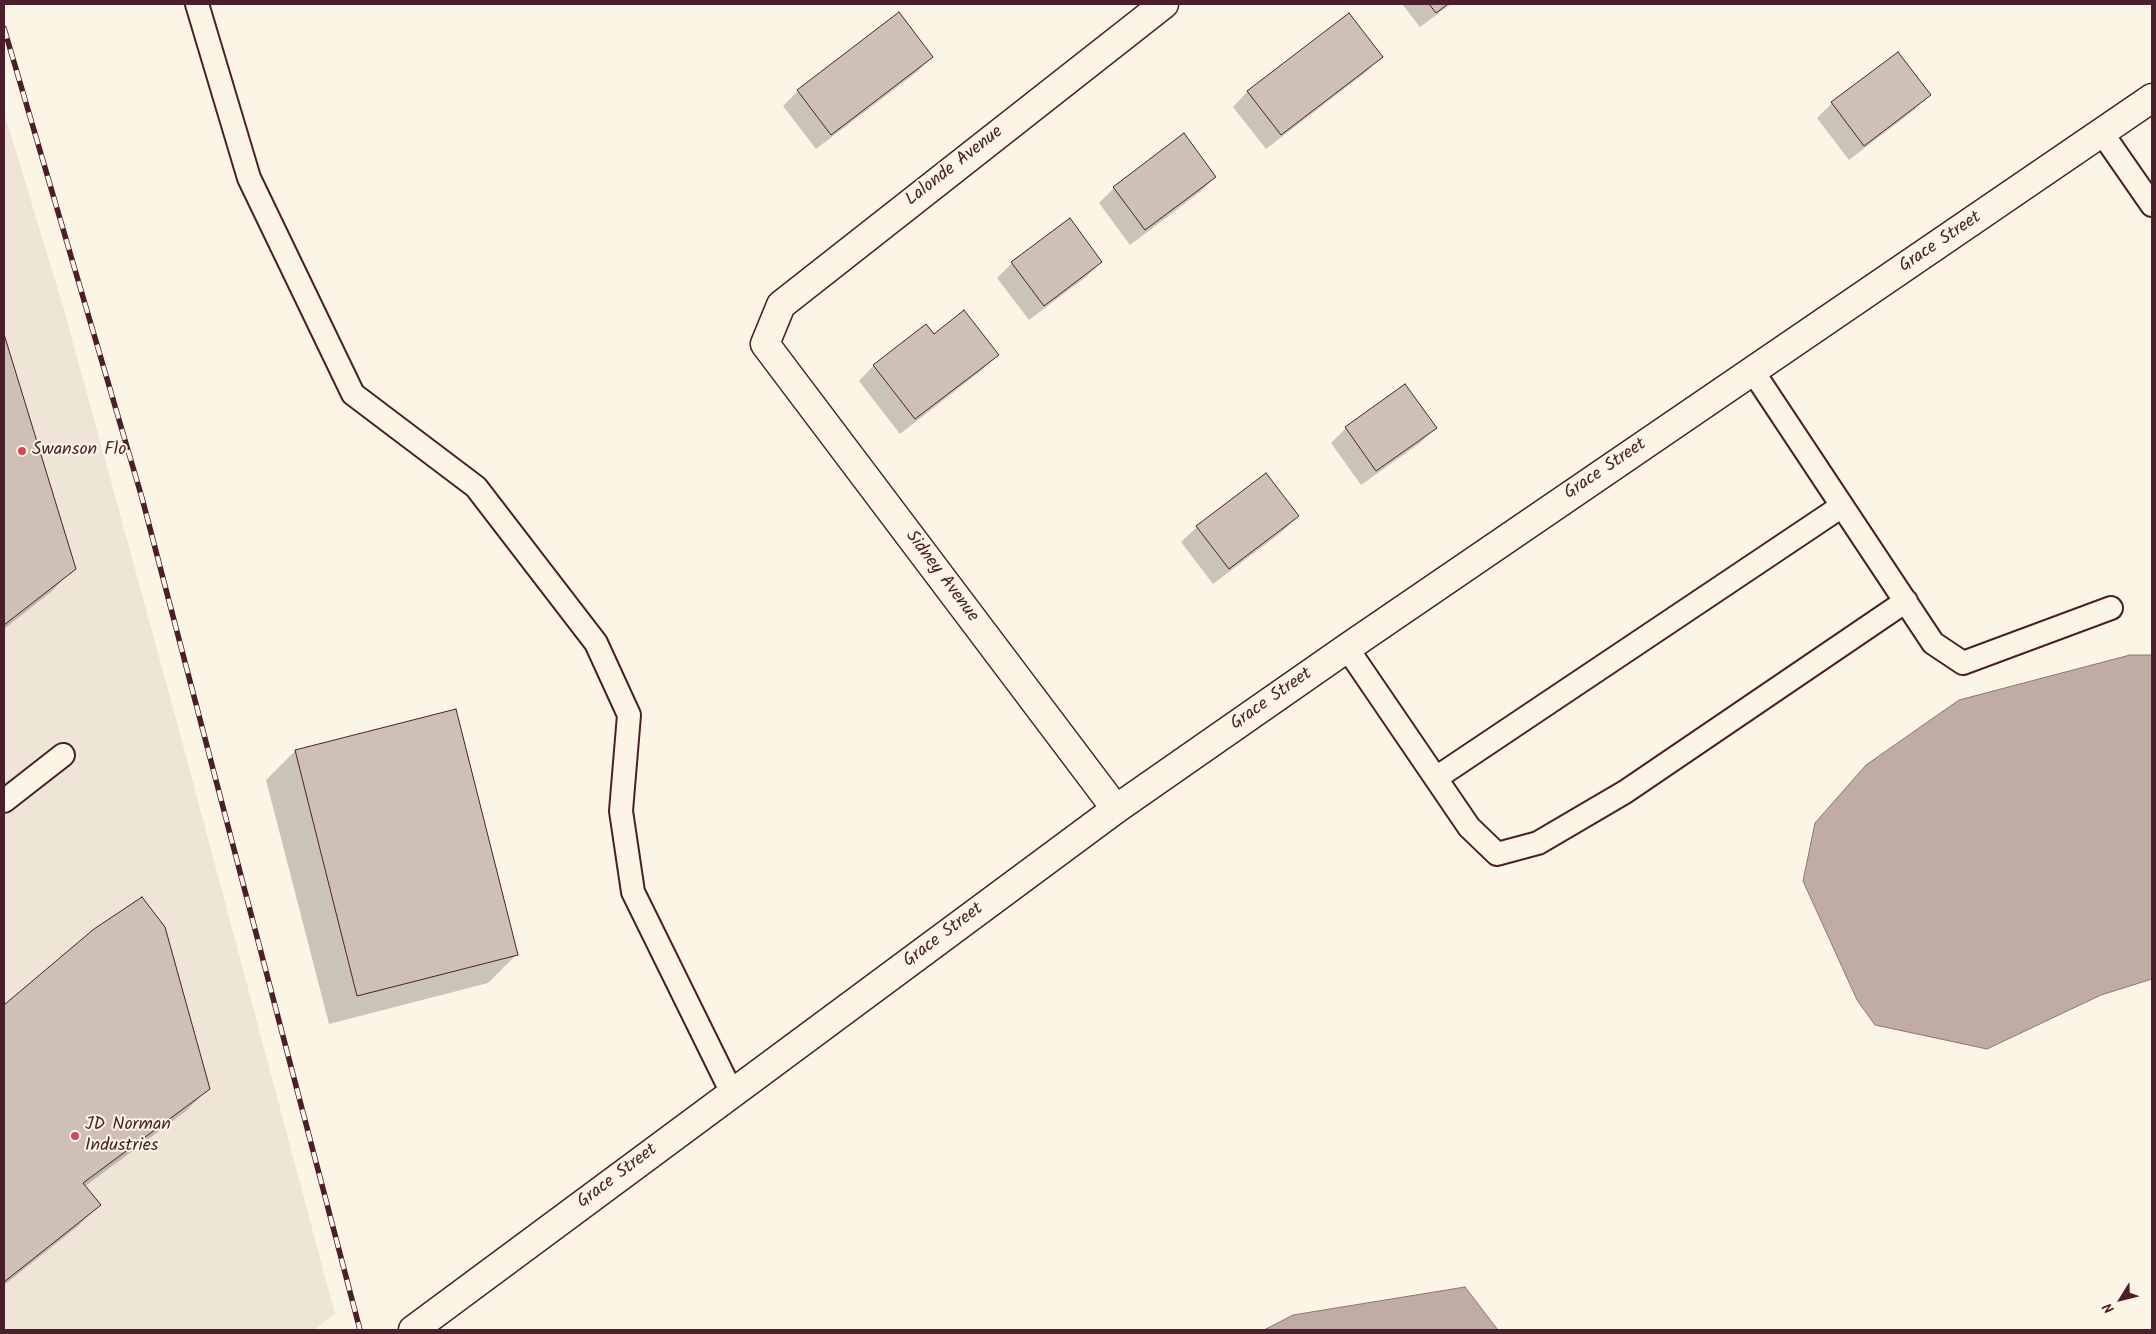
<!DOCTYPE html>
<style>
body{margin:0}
#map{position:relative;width:2156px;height:1334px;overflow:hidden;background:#fcf5e5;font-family:Kalam,sans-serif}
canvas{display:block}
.frame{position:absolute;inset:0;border:5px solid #4a1f2b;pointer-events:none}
.north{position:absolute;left:2096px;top:1274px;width:50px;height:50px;-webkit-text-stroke:4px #fcf5e5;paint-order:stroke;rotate:234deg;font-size:14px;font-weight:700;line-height:20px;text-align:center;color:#4a1f2b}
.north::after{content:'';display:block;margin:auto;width:18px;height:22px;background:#4a1f2b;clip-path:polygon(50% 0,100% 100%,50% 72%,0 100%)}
</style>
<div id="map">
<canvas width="2156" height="1334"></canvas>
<div class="frame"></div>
<div class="north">N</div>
</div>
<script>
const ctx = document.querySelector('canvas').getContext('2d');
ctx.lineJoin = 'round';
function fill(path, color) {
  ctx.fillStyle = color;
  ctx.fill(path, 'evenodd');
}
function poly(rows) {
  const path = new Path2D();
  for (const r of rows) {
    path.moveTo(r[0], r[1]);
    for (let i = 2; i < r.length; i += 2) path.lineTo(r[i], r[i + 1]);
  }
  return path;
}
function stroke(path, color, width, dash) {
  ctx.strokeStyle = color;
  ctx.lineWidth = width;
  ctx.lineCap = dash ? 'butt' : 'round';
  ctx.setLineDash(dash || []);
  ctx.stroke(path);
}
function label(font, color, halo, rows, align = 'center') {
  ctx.font = font + ' Kalam,sans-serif';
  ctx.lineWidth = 4;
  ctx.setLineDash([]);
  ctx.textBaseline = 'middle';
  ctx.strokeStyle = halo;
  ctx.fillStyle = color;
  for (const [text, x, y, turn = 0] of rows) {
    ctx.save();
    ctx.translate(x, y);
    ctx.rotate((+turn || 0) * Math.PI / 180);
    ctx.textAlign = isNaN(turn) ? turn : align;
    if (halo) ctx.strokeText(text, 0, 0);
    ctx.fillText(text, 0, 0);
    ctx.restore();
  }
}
fill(poly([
 [4,112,63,306,178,726,335,1314,314,1330,4,1330]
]), '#eee5d7');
const water = poly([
 [2130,655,2152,655,2152,979,2101,995,1987,1049,1875,1025,1857,1000,1803,881,1815,823,1866,765,1959,700,2130,655],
 [1465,1287,1498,1330,1264,1330,1293,1315,1465,1287]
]);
fill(water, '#c0aca5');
stroke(water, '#917474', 1);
fill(poly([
 [1402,4,1451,4,1420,27],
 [932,57,917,72,816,149,783,106,798,91],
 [1381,57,1366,72,1266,149,1233,107,1248,91],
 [1929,95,1914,110,1849,160,1817,118,1832,103],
 [1215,177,1200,192,1130,245,1099,203,1114,188],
 [1069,220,1101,262,1086,277,1029,320,997,278,1012,263],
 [934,336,997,355,982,370,900,434,859,381,874,365],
 [4,338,74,568,52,591,4,629],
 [1346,428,1435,428,1420,443,1361,485,1331,443],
 [1266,474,1298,516,1283,531,1213,584,1181,542,1197,527],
 [295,751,517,954,488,983,329,1024,266,780],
 [95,930,209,1088,186,1111,84,1187,99,1205,77,1227,4,1285,4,1007]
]), '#0003');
const building = poly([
 [1429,4,1448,4,1436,13,1429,4],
 [899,12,933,57,831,135,797,90,899,12],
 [1349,13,1383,57,1281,135,1247,91,1349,13],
 [1898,52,1931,95,1864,146,1831,102,1898,52],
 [1184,133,1216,177,1145,230,1113,187,1184,133],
 [1070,218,1102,262,1044,306,1011,262,1070,218],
 [964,310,999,355,915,419,873,365,926,324,934,334,964,310],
 [4,334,76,569,4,625,4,334],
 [1405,384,1437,428,1376,471,1345,427,1405,384],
 [1266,473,1299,516,1229,569,1196,526,1266,473],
 [456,709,518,955,357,996,295,750,456,709],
 [142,897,165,927,210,1089,83,1183,101,1205,4,1282,4,1005,94,929,142,897]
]);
fill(building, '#cfc0b7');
stroke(building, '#4a1f2b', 1);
const lane = poly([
 [197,4,249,178,353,394,476,487,596,643,629,715,621,811,633,892,732,1093],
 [2102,133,2152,205],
 [1752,370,1933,643,1963,663,2111,608],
 [1347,648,1469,827,1497,854,1538,843,1625,792,1906,601],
 [1436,778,1842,506],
 [4,801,63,755]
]);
const street = poly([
 [1116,809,765,344,781,305,1164,4]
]);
const secondary = poly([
 [413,1330,1116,809,1347,648,2152,98]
]);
stroke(lane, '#4a1f2b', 26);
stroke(street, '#4a1f2b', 31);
stroke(secondary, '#4a1f2b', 31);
stroke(lane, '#fcf5e5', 22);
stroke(street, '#fcf5e5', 28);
stroke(secondary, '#fcf5e5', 28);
const rail = poly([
 [4,28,142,498,360,1330]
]);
stroke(rail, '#4a1f2b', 5.5);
stroke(rail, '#fcf5e5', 4, [11]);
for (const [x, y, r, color] of [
 [22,451,5,"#d1495b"],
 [75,1136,5,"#d1495b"]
]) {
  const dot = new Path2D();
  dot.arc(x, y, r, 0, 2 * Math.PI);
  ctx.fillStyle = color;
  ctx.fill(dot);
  stroke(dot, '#fcf5e5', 2);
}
label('18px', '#4a1f2b', '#fcf5e5', [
 ["Lalonde Avenue",955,167,-38],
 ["Grace Street",1941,243,-34],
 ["Grace Street",1606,470,-34],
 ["Sidney Avenue",941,577,53],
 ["Grace Street",1272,700,-35],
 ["Grace Street",944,936,-37],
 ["Grace Street",618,1177,-37]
]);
label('18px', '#4a1f2b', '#fcf5e5', [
 ["Swanson Flo",32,451],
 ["JD Norman",85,1126],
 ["Industries",85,1147]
], 'left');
</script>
